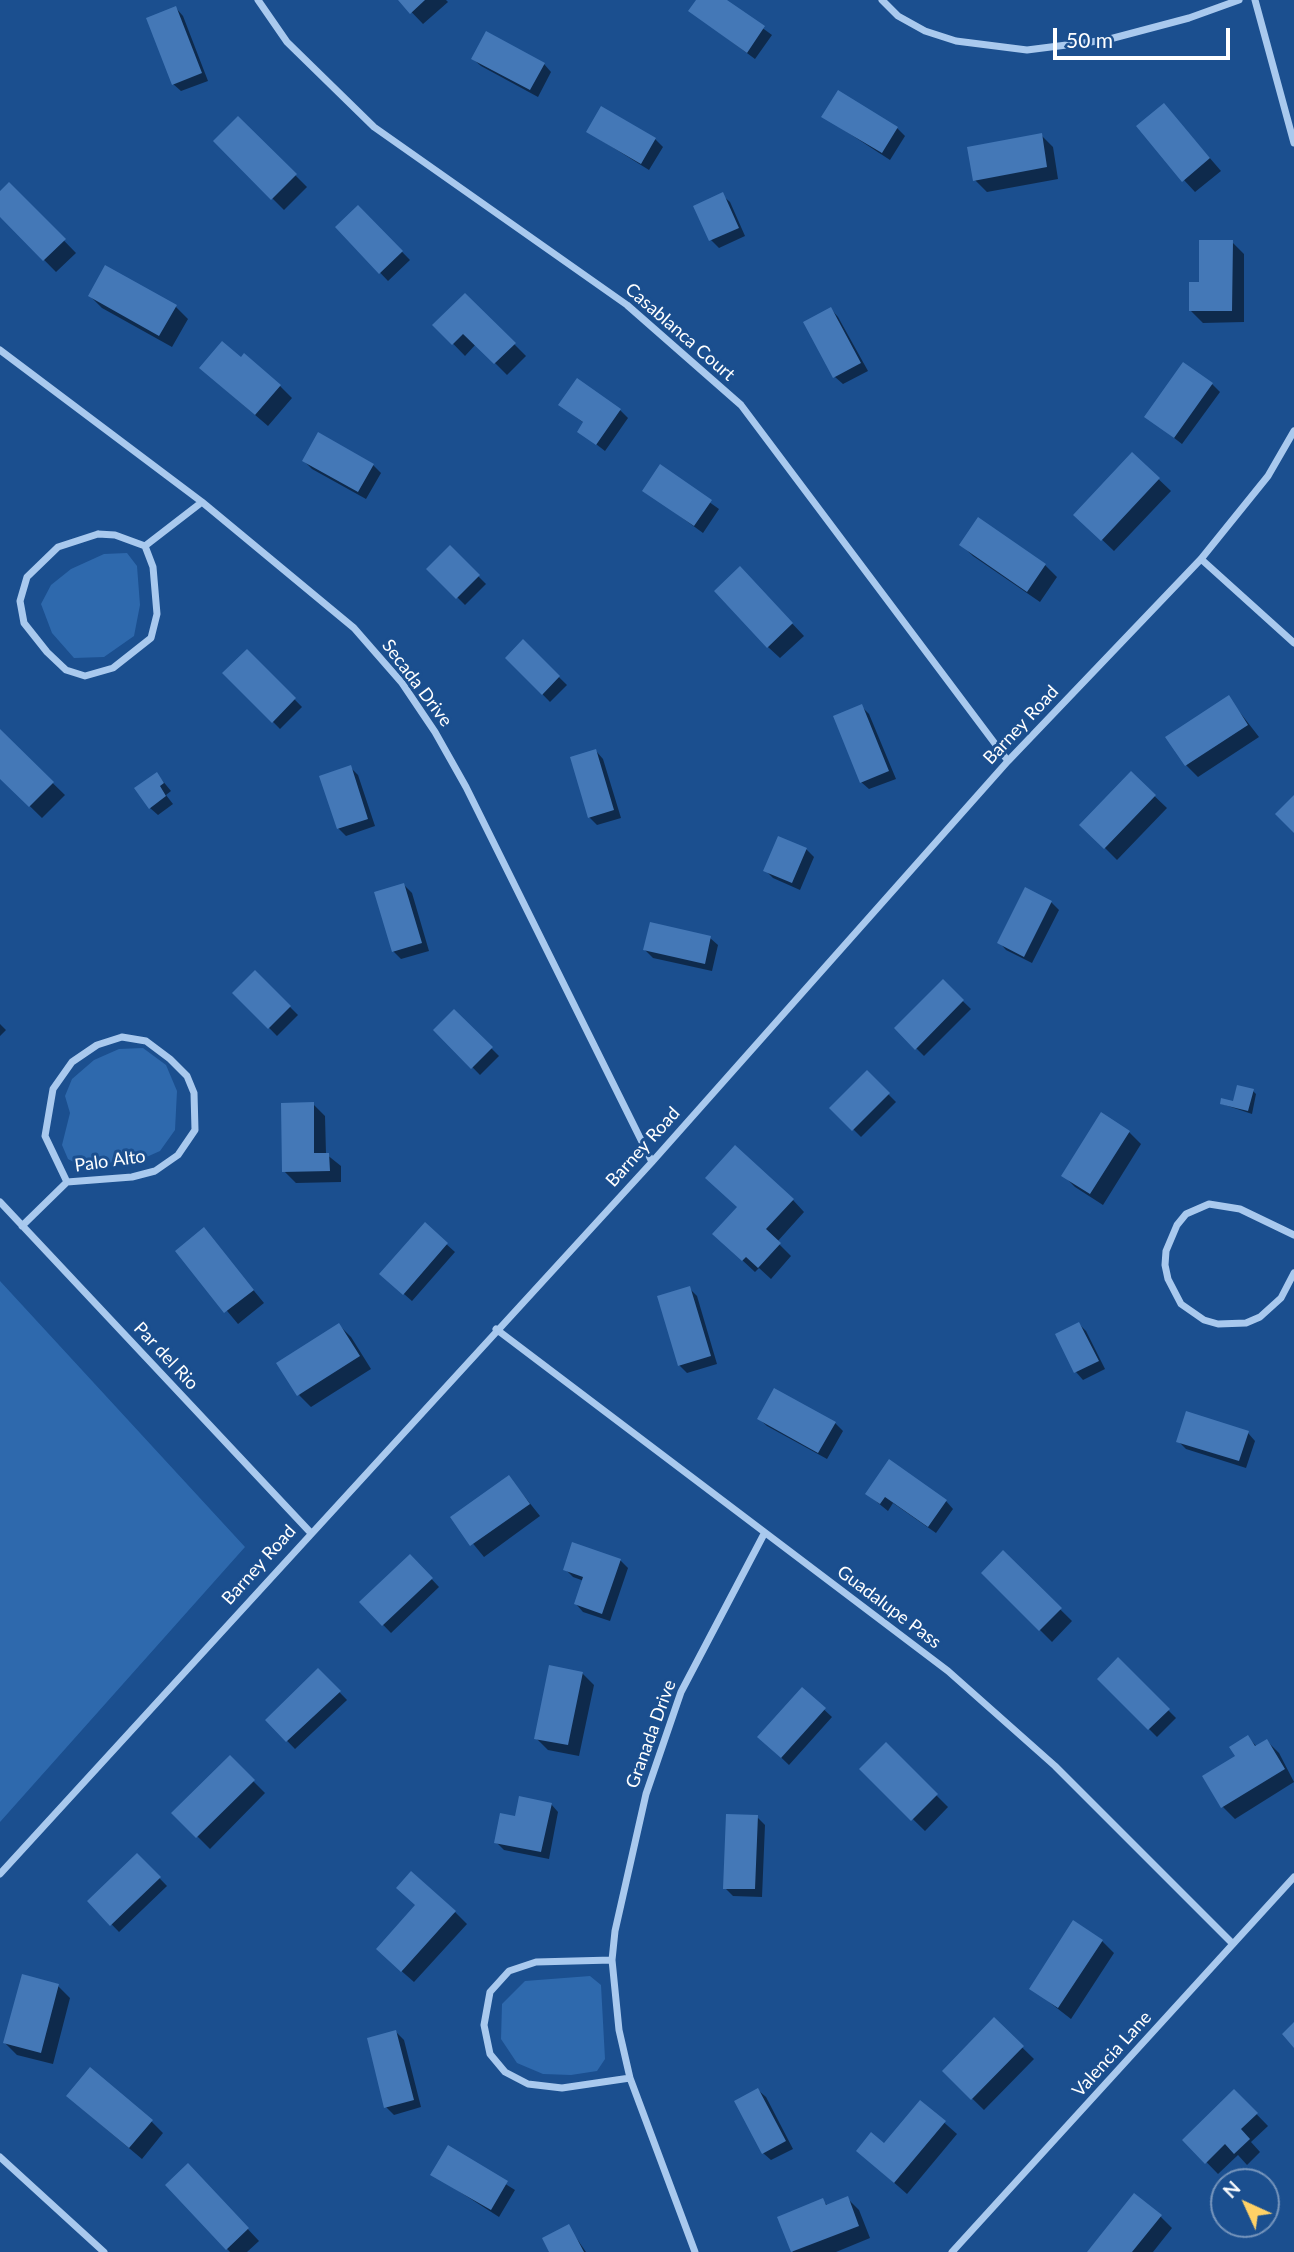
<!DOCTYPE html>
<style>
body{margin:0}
#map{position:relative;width:1294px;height:2252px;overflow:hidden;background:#1b4f8f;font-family:Lato,sans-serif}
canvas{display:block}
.north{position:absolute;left:1210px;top:2168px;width:70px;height:70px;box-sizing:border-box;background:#1b4f8f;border:2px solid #7695bc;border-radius:50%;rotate:315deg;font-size:19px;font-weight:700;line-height:28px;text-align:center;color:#fff}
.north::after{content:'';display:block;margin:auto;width:24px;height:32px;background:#ffd166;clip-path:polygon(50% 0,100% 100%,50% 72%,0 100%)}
.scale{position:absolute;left:1053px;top:28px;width:177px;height:32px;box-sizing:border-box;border:4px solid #fff;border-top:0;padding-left:9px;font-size:21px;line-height:24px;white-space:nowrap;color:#fff;-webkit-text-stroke:5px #1b4f8f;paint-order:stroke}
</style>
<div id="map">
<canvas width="1294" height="2252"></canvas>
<div class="north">N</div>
<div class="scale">50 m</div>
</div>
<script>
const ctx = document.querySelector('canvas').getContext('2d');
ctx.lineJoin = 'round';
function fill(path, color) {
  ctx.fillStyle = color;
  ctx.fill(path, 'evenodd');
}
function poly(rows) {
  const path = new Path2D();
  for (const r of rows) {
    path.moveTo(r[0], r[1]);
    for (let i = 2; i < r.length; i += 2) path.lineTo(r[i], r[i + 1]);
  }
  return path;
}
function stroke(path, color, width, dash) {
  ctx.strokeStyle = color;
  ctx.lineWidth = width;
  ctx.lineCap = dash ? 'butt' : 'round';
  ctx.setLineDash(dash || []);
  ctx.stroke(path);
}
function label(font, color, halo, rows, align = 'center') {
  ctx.font = font + ' Lato,sans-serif';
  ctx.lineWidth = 6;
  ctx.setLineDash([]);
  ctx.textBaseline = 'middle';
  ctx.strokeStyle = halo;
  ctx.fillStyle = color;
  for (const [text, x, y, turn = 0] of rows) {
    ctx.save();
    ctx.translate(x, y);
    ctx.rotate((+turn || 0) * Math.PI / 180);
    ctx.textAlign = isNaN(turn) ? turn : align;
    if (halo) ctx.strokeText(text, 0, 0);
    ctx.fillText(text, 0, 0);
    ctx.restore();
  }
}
fill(poly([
 [127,553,137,566,140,605,134,636,104,657,74,658,52,633,41,604,51,585,71,569,104,554],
 [143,1048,166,1065,177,1091,175,1130,160,1151,142,1159,81,1166,68,1159,62,1145,70,1113,65,1096,72,1079,94,1060,119,1049],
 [0,1281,245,1547,0,1822],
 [590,1976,601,1985,605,2059,597,2071,571,2075,543,2074,517,2063,501,2039,502,2004,525,1981]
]), '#2e69ad');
fill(poly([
 [400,0,446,0,448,2,423,24],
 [698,0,724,0,772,35,755,59,690,11],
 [176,8,183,16,208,81,181,91,173,84],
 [473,59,544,64,551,72,538,97,481,66],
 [1164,105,1221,171,1195,192,1184,180],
 [824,117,897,128,905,136,890,160],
 [238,118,307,187,284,210,215,141],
 [588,132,655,139,663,147,649,170],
 [1041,135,1053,147,1058,179,987,192,975,180],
 [9,184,76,253,56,272,0,215,0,194],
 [722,195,730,202,745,236,719,248,711,240,696,207],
 [358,207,410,260,388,281,337,227],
 [1232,242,1244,254,1244,322,1203,323,1191,311,1201,283],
 [465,295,526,356,507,375,476,344,465,356,435,325],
 [90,296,176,307,188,319,172,347,102,308],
 [831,309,838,317,868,371,843,384,835,377],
 [213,379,280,386,292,398,268,426],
 [1212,384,1220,392,1182,444,1147,417],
 [560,405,620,410,628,418,605,451,579,431,584,423],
 [1132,454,1171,491,1114,551,1076,515],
 [304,461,373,465,381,473,366,499,312,469],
 [660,467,719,509,703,533,644,490],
 [961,545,1045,565,1057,577,1040,602,973,556],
 [450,548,486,584,465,605,429,569],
 [752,581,804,636,780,658,768,647],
 [523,642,567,685,550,702,507,658],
 [247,651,302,707,280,729,225,673],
 [1228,697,1259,737,1198,777,1186,765],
 [861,706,869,714,896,779,869,789,861,782],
 [1,733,65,795,42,818,0,777],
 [596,751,603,759,621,818,597,825,589,817],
 [350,767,358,775,375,826,346,836,338,828],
 [157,774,171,791,166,795,173,804,158,815,150,808],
 [1131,774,1167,808,1117,860,1082,825],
 [806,849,814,857,800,890,773,878,765,870],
 [404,885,412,893,429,951,401,959,393,951],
 [1051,902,1059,910,1032,963,1006,950,999,942],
 [710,938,718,945,712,971,653,958,645,950],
 [255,972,298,1015,277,1036,235,993],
 [943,982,971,1009,924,1056,896,1028],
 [454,1011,499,1056,480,1075,436,1030],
 [0,1024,6,1030,0,1036],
 [867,1073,896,1102,861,1137,832,1108],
 [1253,1091,1256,1094,1252,1114,1222,1104,1234,1103],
 [313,1104,325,1116,326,1154,341,1166,341,1182,296,1183,284,1171],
 [1129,1132,1141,1144,1103,1205,1075,1187,1063,1175],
 [793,1200,804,1212,777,1242,791,1256,771,1279,759,1268,755,1272,727,1246],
 [425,1225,455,1252,412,1301,389,1281],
 [204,1230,264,1303,238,1324,177,1251],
 [689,1288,697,1296,717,1364,687,1373,679,1365],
 [1079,1324,1086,1331,1105,1369,1083,1380,1076,1372],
 [339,1325,351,1337,371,1369,311,1407,299,1395],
 [759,1419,835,1423,843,1431,827,1459,767,1426],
 [1248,1433,1255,1441,1246,1468,1186,1449,1178,1441],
 [509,1477,540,1516,484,1557,452,1518],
 [867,1494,946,1501,953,1509,936,1533,893,1503,888,1511],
 [1003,1553,1072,1621,1052,1642,983,1573],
 [410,1556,439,1587,391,1633,361,1602],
 [620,1560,628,1568,610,1621,583,1612,576,1604,584,1581,573,1577,565,1569],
 [1118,1660,1176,1718,1157,1737,1099,1679],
 [318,1670,347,1700,295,1749,267,1720],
 [582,1673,594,1685,579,1756,548,1750,536,1738],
 [803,1690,832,1717,789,1765,767,1744],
 [1248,1737,1257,1747,1267,1741,1279,1753,1294,1782,1235,1819,1223,1807,1204,1777,1237,1757],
 [886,1745,948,1807,925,1831,862,1769],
 [230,1758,265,1793,210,1849,174,1813],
 [551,1804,558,1812,549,1859,504,1850,496,1842,516,1818],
 [757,1817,765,1825,762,1897,733,1896,725,1888],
 [137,1855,167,1886,119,1932,89,1901],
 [455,1912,467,1924,414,1982,390,1961],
 [1102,1941,1114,1953,1071,2019,1031,1988],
 [58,1986,70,1998,53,2064,17,2055,5,2043],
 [994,2020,1034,2059,984,2110,944,2071],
 [396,2032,404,2040,421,2107,394,2115,386,2107],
 [758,2090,766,2097,793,2149,771,2160,763,2153],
 [1234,2091,1268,2126,1251,2142,1260,2152,1247,2165,1238,2155,1218,2174,1185,2140],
 [921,2102,957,2134,907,2194,858,2151,884,2146],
 [80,2107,151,2121,163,2133,142,2159],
 [448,2148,515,2190,499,2217,432,2174],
 [199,2177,259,2241,247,2252,230,2252,167,2185],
 [847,2198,859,2210,870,2238,836,2252,793,2252,779,2218,823,2201,828,2206],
 [1160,2216,1172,2228,1153,2252,1089,2252],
 [568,2226,586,2252,551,2252]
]), '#0007');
fill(poly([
 [398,0,425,0,410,14],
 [696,0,727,0,765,26,747,53,688,11],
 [176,6,202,73,172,85,146,18],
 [486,31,545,63,530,90,471,59],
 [838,90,898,127,882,153,821,117],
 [1164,103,1210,158,1182,182,1136,126],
 [601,106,656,138,641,164,586,132],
 [238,116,297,174,271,200,213,141],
 [1042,133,1047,167,973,181,967,147],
 [9,182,66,239,43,261,0,217,0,191],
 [723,192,739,228,709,241,693,206],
 [358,205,403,251,379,274,335,227],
 [1199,240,1233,240,1232,311,1189,311,1189,282,1199,282],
 [105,265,177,305,159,336,88,296],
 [465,293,516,343,494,364,463,334,452,345,432,325],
 [831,307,861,363,833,378,803,322],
 [222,341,241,357,244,353,281,385,255,415,199,368],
 [1183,362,1213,383,1174,438,1144,417],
 [577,378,621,409,596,445,577,432,583,422,558,405],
 [318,432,374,464,358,492,302,461],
 [1132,452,1160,478,1101,541,1073,515],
 [660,464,712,500,694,526,642,491],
 [978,517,1046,564,1027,592,959,545],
 [450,545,480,575,456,599,426,569],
 [740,566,793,623,767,648,714,591],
 [523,639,560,676,542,695,505,658],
 [247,649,296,698,272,723,222,673],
 [1229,695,1248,725,1185,766,1165,737],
 [862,704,889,771,860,783,833,716],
 [0,729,54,782,29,807,0,779],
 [596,749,614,810,588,818,570,757],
 [351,765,368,819,337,829,319,776],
 [1131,771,1156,795,1104,849,1079,825],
 [157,772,164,783,160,786,166,796,149,809,134,788],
 [1294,795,1294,833,1275,814],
 [778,836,807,848,792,883,763,871],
 [404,883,422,943,392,952,374,892],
 [1025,887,1052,901,1024,957,997,943],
 [650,922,711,936,705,964,643,950],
 [255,970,291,1006,268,1029,232,993],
 [943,979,964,1000,915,1050,894,1028],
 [454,1009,493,1047,471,1069,433,1030],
 [867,1070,890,1093,852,1131,829,1108],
 [1237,1085,1254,1089,1248,1111,1220,1104,1221,1098,1233,1101],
 [314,1102,314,1153,329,1153,330,1171,282,1172,281,1103],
 [1101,1112,1130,1131,1090,1194,1061,1176],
 [735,1145,794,1199,766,1229,781,1243,758,1268,746,1257,742,1261,712,1234,737,1207,705,1178],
 [425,1222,448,1243,403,1295,379,1274],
 [204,1227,254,1290,224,1313,175,1251],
 [690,1286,711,1356,678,1366,657,1296],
 [1079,1322,1099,1361,1074,1373,1055,1334],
 [339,1323,360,1356,297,1396,276,1363],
 [774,1388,836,1422,818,1453,757,1419],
 [1186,1411,1249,1431,1239,1461,1176,1442],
 [889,1459,947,1500,928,1527,885,1497,880,1504,865,1494],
 [509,1475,530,1504,470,1546,450,1517],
 [572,1542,621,1559,602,1614,574,1604,583,1577,563,1570],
 [1003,1550,1062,1608,1039,1631,981,1573],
 [410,1554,433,1578,382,1626,359,1602],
 [1118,1657,1170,1709,1148,1730,1097,1679],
 [549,1665,583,1672,568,1745,534,1739],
 [318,1668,341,1691,286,1742,265,1720],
 [802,1687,826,1708,781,1758,757,1737],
 [1248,1735,1255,1746,1267,1739,1285,1769,1221,1808,1202,1776,1235,1756,1229,1747],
 [886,1742,938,1794,911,1821,859,1769],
 [230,1755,255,1780,196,1838,171,1813],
 [519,1796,552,1803,541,1852,494,1843,500,1813,515,1816],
 [726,1814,758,1815,755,1889,723,1889],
 [137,1853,161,1877,110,1926,87,1901],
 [411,1871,456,1911,401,1972,376,1949,415,1905,396,1888],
 [1073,1920,1103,1940,1058,2008,1029,1989],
 [22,1974,59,1984,41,2053,3,2043],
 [994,2017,1024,2046,971,2100,942,2071],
 [1294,2022,1294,2048,1282,2034],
 [396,2030,414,2100,384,2108,367,2038],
 [90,2067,153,2120,129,2148,66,2096],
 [758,2088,786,2141,762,2154,734,2101],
 [1234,2089,1258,2113,1241,2129,1250,2139,1234,2154,1225,2144,1205,2164,1182,2140],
 [920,2100,946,2121,894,2183,856,2151,871,2132,884,2143],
 [448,2145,508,2181,491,2210,430,2175],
 [188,2163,249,2228,226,2250,165,2185],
 [1134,2193,1162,2215,1132,2252,1087,2252],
 [848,2196,859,2226,791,2252,777,2217,823,2198,826,2205],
 [569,2224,584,2252,549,2252,542,2238]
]), '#4478b7');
stroke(poly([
 [258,0,287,42,374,127,627,305,741,405,1008,761],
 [882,0,898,16,925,31,956,41,1027,50,1106,40,1189,18,1239,0],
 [1255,0,1294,143],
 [0,350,202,502,354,628,402,683,435,732,466,787,652,1162],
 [98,534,115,535,145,546,153,567,157,614,151,638,113,668,85,676,66,670,47,652,24,623,20,601,27,577,58,547,98,534],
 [145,546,202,502],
 [1201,559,1294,643],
 [122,1037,146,1041,170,1059,187,1076,194,1093,195,1130,178,1155,155,1171,132,1177,67,1182,45,1136,53,1089,72,1062,97,1045,122,1037],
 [0,1202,310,1532],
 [22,1226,67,1182],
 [1294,1235,1240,1209,1209,1204,1186,1214,1177,1225,1166,1251,1165,1265,1168,1279,1181,1304,1204,1320,1218,1324,1246,1323,1260,1317,1281,1298,1294,1273],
 [496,1329,948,1671,1055,1766,1233,1944],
 [0,1874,652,1162,1008,761,1201,559,1268,476,1294,431],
 [612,1960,619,2030,630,2078,695,2252],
 [630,2078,562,2088,528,2084,505,2072,490,2054,484,2025,490,1992,509,1971,536,1962,612,1960,615,1931,646,1794,681,1692,764,1534],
 [0,2157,104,2252],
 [952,2252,1294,1877]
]), '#a9c9ee', 7);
label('18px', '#fff', '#1b4f8f', [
 ["Casablanca Court",680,332,41],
 ["Secada Drive",417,683,53],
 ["Barney Road",1021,725,-47],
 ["Barney Road",643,1147,-48],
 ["Palo Alto",110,1161,-8],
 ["Par del Rio",166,1356,47],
 ["Barney Road",259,1565,-48],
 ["Guadalupe Pass",889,1607,37],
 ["Granada Drive",651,1734,-70],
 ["Valencia Lane",1112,2054,-48]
]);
</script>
